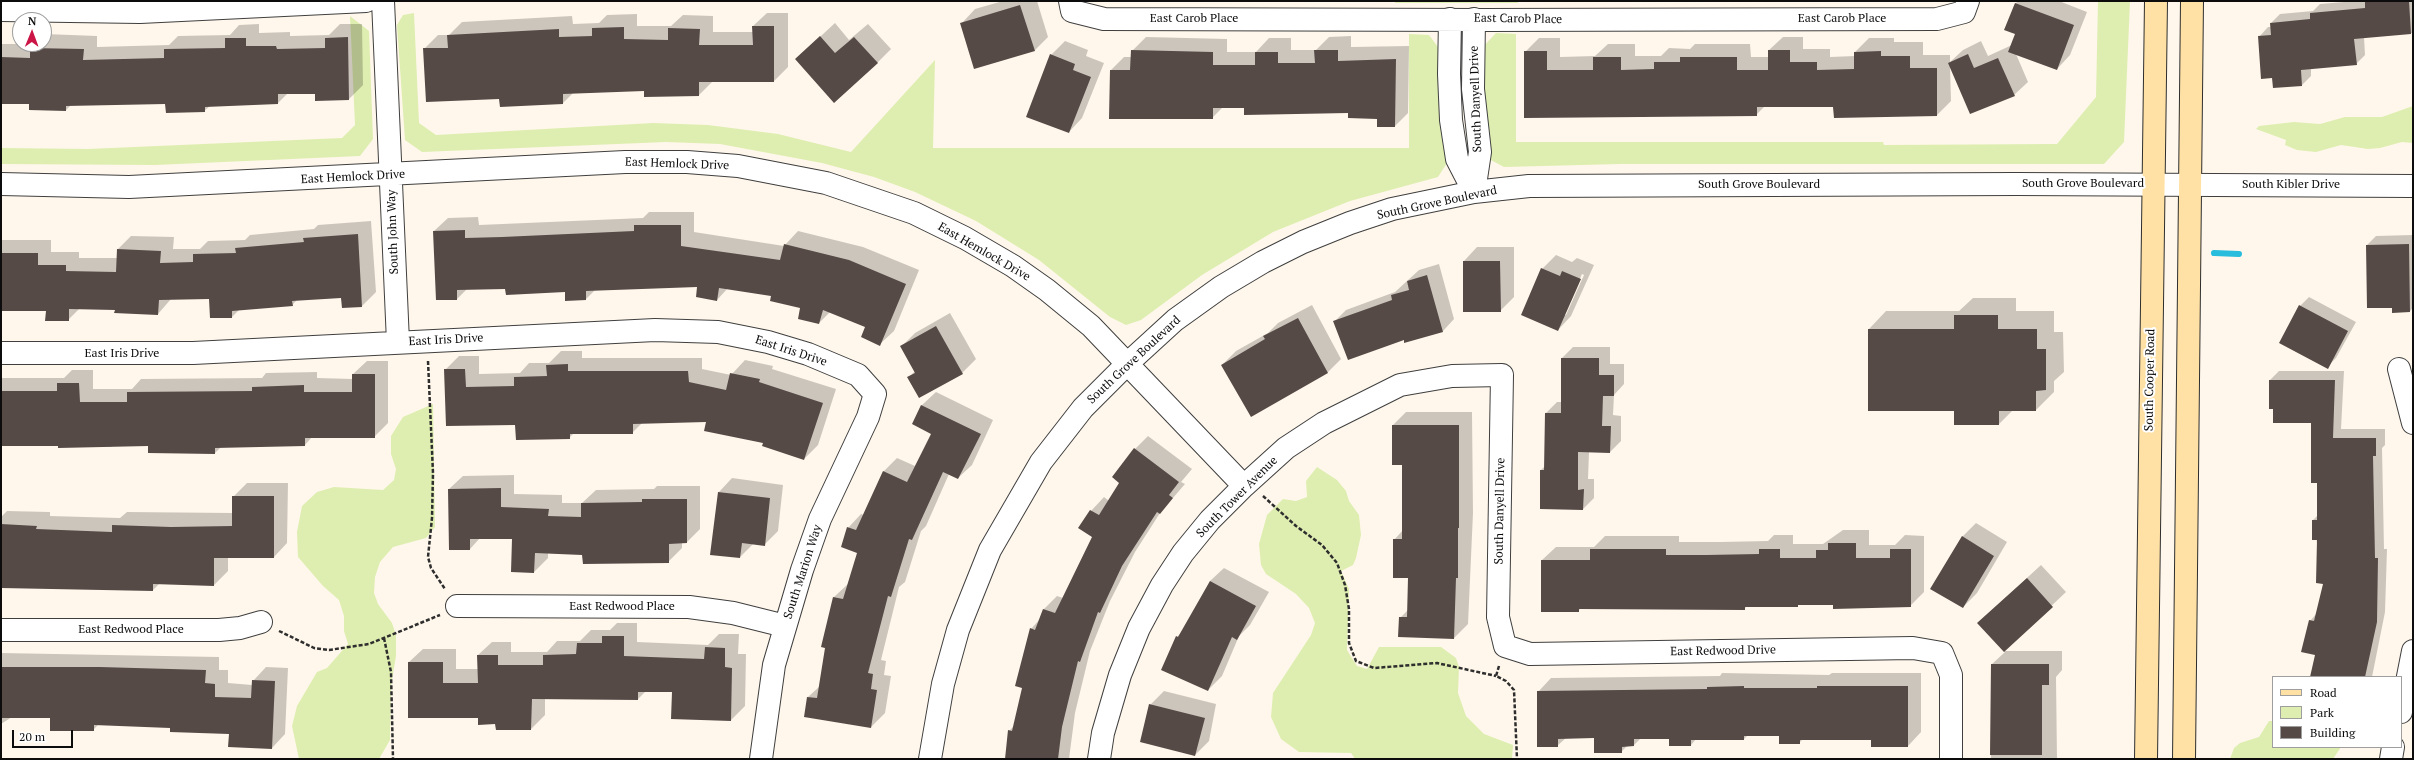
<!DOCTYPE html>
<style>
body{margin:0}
#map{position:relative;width:2414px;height:760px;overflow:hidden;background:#fff7eb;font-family:"PT Serif",serif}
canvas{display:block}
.frame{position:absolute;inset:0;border:2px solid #0c0c0c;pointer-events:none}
.legend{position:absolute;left:2272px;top:676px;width:130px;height:72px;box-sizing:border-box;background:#fff;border:1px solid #9e9e9e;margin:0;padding:5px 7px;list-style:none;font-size:12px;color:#0c0c0c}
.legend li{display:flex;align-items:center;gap:8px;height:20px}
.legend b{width:20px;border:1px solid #9e9e9e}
.north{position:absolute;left:12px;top:12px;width:40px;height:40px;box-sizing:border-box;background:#fff;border:1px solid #9e9e9e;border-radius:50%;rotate:1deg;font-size:11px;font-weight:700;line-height:16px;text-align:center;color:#0c0c0c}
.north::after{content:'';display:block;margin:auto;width:14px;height:18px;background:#cb1547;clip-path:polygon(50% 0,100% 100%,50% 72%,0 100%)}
.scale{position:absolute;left:12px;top:730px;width:61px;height:18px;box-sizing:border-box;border:2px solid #0c0c0c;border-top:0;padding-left:5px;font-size:12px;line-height:14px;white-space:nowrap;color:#0c0c0c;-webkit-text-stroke:3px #fff;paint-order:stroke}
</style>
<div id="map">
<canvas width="2414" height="760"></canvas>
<div class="frame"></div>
<ul class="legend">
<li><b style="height:5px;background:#ffe1a6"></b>Road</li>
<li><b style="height:11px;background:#deeeb0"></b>Park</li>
<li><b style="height:11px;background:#564a47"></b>Building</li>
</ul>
<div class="north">N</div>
<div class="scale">20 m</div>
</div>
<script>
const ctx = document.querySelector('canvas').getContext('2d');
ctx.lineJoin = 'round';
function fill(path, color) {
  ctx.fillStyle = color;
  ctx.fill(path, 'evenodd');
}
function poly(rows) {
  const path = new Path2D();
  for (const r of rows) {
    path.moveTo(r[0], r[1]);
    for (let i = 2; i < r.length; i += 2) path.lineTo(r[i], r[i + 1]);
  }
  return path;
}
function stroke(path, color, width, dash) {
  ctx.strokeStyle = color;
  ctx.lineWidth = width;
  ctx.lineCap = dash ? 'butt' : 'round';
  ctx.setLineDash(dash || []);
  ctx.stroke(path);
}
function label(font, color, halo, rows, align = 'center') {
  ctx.font = font + ' "PT Serif",serif';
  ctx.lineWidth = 4;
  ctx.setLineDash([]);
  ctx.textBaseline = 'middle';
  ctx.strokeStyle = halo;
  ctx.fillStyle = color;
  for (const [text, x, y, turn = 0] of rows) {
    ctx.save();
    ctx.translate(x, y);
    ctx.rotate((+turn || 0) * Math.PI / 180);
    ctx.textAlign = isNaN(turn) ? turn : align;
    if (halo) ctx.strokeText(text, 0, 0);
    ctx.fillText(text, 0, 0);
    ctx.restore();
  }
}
fill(poly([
 [1395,1,1518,1,1518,3,1395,3],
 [2098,1,2130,1,2124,142,2104,164,1620,164,1504,167,1487,158,1479,51,1496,33,1516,34,1516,142,1883,142,1884,145,2057,144,2096,97],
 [414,13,419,123,436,135,653,123,708,125,778,134,851,152,935,60,933,148,1409,148,1409,34,1429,35,1441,51,1449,160,1438,177,1350,201,1273,232,1202,275,1141,320,1126,325,1110,317,1039,260,976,221,915,192,874,177,822,163,720,144,666,142,422,152,405,140,397,25,403,15],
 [350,16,369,31,373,139,360,156,155,165,1,164,1,148,88,149,342,138,355,125],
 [2413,106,2413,143,2402,142,2380,148,2368,149,2341,145,2316,152,2297,150,2285,145,2286,140,2256,129,2259,126,2294,122,2320,124,2345,117,2382,117],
 [433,404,435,527,426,538,393,547,380,562,375,577,374,593,378,604,392,623,396,635,396,656,391,686,390,740,379,759,299,759,292,726,297,706,317,672,327,668,348,644,344,631,344,616,339,600,323,586,298,557,297,532,302,506,317,492,334,487,383,490,394,480,396,469,391,454,391,436,403,417],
 [1317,467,1337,480,1346,491,1349,501,1359,515,1361,535,1356,558,1353,565,1341,571,1349,589,1347,650,1357,666,1367,669,1379,647,1441,647,1456,658,1459,667,1458,693,1466,716,1484,734,1513,745,1512,759,1355,759,1351,753,1299,752,1281,739,1271,717,1273,693,1311,635,1315,623,1309,608,1296,594,1266,574,1261,565,1259,544,1267,515,1283,499,1296,501,1307,497,1306,481],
 [2269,721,2273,721,2273,747,2341,747,2333,759,2230,759,2234,748,2240,743,2259,737]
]), '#deeeb0');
fill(poly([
 [1003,1,1037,1,1048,37,1034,51,962,23,975,9],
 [2018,1,2059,1,2087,12,2070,55,2057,69,2016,54,2028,82,2014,95,1950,66,1951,101,1937,115,1834,106,1765,106,1756,115,1525,117,1525,52,1539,38,1560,38,1560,57,1595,56,1608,44,1635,44,1635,56,1661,56,1669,48,1690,49,1695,44,1750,44,1751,57,1769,57,1769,50,1783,37,1803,37,1803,49,1830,49,1830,57,1855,56,1855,52,1869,38,1894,38,1894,42,1923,42,1923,55,1950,55,1950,62,1963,50,1981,41,1988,56,2012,45,2016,34,2015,4],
 [2356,1,2413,1,2413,33,2364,37,2365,55,2356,64,2311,68,2311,76,2302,85,2274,87,2273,77,2259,37,2268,27,2271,27,2271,23,2280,14,2313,11,2320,4],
 [767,13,788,13,788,67,774,81,713,81,699,95,645,90,573,93,563,103,500,98,424,49,438,35,449,35,462,22,572,16,573,24,599,23,607,15,637,14,637,26,671,26,683,15,713,16,713,32,753,32,753,26],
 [835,23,849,40,868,24,891,49,877,63,796,59],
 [259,24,259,33,290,32,290,36,329,35,340,24,362,24,363,85,349,99,316,100,316,93,288,93,278,103,210,106,204,111,166,103,71,105,66,110,30,103,1,103,1,44,44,44,45,34,97,36,97,47,169,45,178,36,230,35,239,25],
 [1351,36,1351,47,1409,46,1408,113,1395,126,1378,118,1349,112,1245,107,1223,107,1212,118,1111,70,1124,57,1132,57,1132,51,1146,37,1227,39,1227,52,1256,52,1269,38,1291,38,1291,50,1316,50,1329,37],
 [1065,41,1088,50,1086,56,1104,63,1082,118,1069,132,1051,55],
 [649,212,694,212,694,232,784,246,798,231,863,247,919,270,894,331,880,344,867,327,830,312,819,323,802,307,772,295,728,288,717,300,698,286,596,289,586,299,566,291,506,288,467,289,457,299,434,231,448,218,478,217,479,225,643,218],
 [371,221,376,292,362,306,343,307,342,297,297,300,292,305,240,309,232,317,210,298,171,299,158,314,116,309,80,308,68,320,47,310,1,309,1,240,51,240,51,252,79,252,79,258,117,258,118,249,131,236,174,237,173,249,200,249,208,241,245,240,250,235,314,229,318,225],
 [2413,235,2413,308,2410,311,2393,306,2368,307,2367,245,2376,236],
 [1477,247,1514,247,1514,297,1500,311,1464,261],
 [1556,255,1572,262,1577,258,1594,265,1571,316,1558,330,1542,269],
 [1582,274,1584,275,1566,315,1564,315],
 [1439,264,1454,319,1443,331,1405,342,1404,339,1335,321,1346,310,1395,292,1419,270],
 [2309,297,2356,322,2336,358,2327,367,2300,306],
 [1973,298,2016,298,2016,311,2054,311,2054,332,2063,332,2064,372,2054,381,2054,392,2036,410,2013,410,1999,424,1955,410,1869,329,1886,311,1959,311],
 [1312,305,1341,359,1327,373,1222,365,1236,351,1268,333,1278,323],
 [950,313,976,359,962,373,909,377,915,371,902,346,915,333],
 [1573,347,1610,347,1610,364,1624,364,1624,384,1614,395,1613,415,1621,416,1621,441,1610,452,1589,452,1588,479,1594,479,1594,498,1583,509,1541,470,1545,466,1546,413,1557,402,1562,402,1562,358],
 [561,351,582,351,582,358,702,358,702,369,731,375,745,360,773,366,772,369,836,389,818,445,804,459,707,421,643,422,632,433,574,433,569,438,516,424,447,425,445,370,459,356,479,356,479,374,520,373,529,363,549,363],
 [367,361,388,361,388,423,374,437,312,437,305,445,221,447,215,453,149,445,114,445,111,447,1,445,1,378,64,378,72,370,93,370,93,389,132,389,141,379,262,378,266,373,317,372,317,378,353,379,353,374],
 [2279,371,2344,371,2341,429,2385,429,2385,445,2382,448,2384,549,2387,549,2385,612,2372,677,2311,677,2317,654,2310,621,2317,613,2324,583,2313,520,2318,515,2318,482,2312,422,2274,408,2270,380],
 [936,392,993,420,972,465,958,478,949,474,926,526,921,531,905,582,899,587,881,660,886,661,884,675,891,676,885,713,871,727,808,697,820,686,834,597,848,584,859,552,848,528,861,514,864,515,883,472,897,458,915,466,933,433,913,424,922,405],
 [1406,412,1472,412,1473,513,1468,624,1454,638,1400,618,1408,610,1409,577,1394,540,1403,530,1403,464,1393,425],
 [1148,436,1192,469,1181,482,1185,484,1160,513,1135,552,1110,601,1090,651,1075,713,1069,759,1006,759,1009,731,1014,726,1023,687,1031,629,1040,619,1044,609,1057,596,1063,598,1093,536,1080,528,1091,511,1104,497,1109,501,1121,483,1135,449],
 [514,475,514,494,562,495,562,503,582,503,596,490,654,489,657,486,700,486,700,529,687,542,682,542,682,548,668,562,583,554,548,553,548,558,534,572,514,538,480,538,470,549,449,489,463,476],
 [732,478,783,485,778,531,764,545,754,543,740,557,719,492],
 [247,483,288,483,287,543,274,557,228,557,228,571,214,585,160,583,153,590,1,587,1,517,7,511,50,512,50,516,120,518,127,512,233,513,233,497],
 [1976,523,2007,542,1977,593,1963,607,1962,537],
 [1843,530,1869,530,1869,545,1895,545,1905,535,1924,536,1924,592,1910,606,1833,604,1747,606,1744,609,1581,608,1578,611,1542,560,1556,547,1594,547,1605,536,1679,536,1679,542,1720,542,1768,541,1774,535,1793,535,1793,544,1823,544],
 [2041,565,2066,592,2004,651,2062,651,2062,670,2056,677,2057,759,1991,759,1992,664,2005,652,1978,623],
 [1224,568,1269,592,1250,625,1239,636,1222,676,1208,690,1177,637,1183,631,1210,581],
 [617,623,637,623,637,642,708,645,719,634,739,634,738,654,746,654,745,706,731,720,673,691,646,691,638,699,545,698,545,715,531,729,496,723,479,717,409,662,423,649,456,649,456,669,478,669,478,655,492,642,511,642,511,652,547,652,557,641,580,641,591,630,610,630],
 [1,653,219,657,219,670,228,670,228,683,252,685,253,681,266,667,288,668,285,734,272,748,230,733,171,727,99,724,93,730,51,717,12,717,1,724],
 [1722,673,1829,675,1832,673,1921,673,1921,732,1908,746,1872,739,1803,739,1799,743,1780,735,1748,735,1744,739,1696,739,1691,745,1670,738,1641,738,1634,745,1628,745,1621,752,1595,737,1566,738,1557,746,1538,692,1551,678,1720,676],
 [1164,691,1216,704,1209,741,1195,755,1150,705]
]), '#0003');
stroke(poly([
 [2214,253,2239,254]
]), '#28bddc', 6);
fill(poly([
 [2365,1,2409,1,2411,34,2354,39,2357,65,2301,70,2302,86,2273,88,2272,78,2261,79,2258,36,2271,35,2270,23,2310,19,2310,13,2365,8],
 [2015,3,2074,25,2057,70,2008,52,2015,34,2004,30],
 [1020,5,1035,51,974,69,960,23],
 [752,26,774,26,774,82,699,82,699,96,644,97,644,91,563,94,563,104,500,107,499,99,426,102,423,48,448,48,447,35,559,29,559,37,592,36,592,28,624,27,624,39,668,40,668,28,700,29,699,45,753,45],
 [820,36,835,53,854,37,878,63,834,103,795,59],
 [348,37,349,100,315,101,315,94,278,94,278,104,205,107,205,112,166,113,165,104,66,106,66,111,29,110,29,104,1,104,1,57,30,58,30,48,84,49,83,60,164,58,164,49,225,48,225,38,246,38,246,46,276,46,277,49,325,48,325,38],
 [1131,50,1213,52,1213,65,1255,65,1255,52,1278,52,1278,63,1315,63,1314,50,1338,50,1338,61,1396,59,1395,127,1377,127,1377,119,1348,118,1348,113,1244,115,1244,108,1213,108,1213,119,1109,119,1110,70,1130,70],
 [1768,50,1790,50,1790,62,1817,62,1817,70,1854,69,1854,52,1881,51,1881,56,1910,56,1910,68,1937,68,1937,116,1834,118,1833,107,1757,107,1757,116,1524,118,1524,51,1547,51,1547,70,1593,70,1593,57,1621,57,1621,70,1654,69,1654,62,1680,62,1680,57,1737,57,1737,70,1768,70],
 [1050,54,1075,64,1073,70,1091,77,1069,133,1026,117],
 [1968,54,1974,68,1998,58,2015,96,1970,114,1948,63],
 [634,225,681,225,681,246,780,260,784,244,849,260,906,284,880,346,861,337,865,327,823,310,819,324,798,319,800,308,770,301,771,296,719,288,717,301,696,297,697,287,586,291,586,300,565,301,565,292,506,295,505,289,457,290,457,300,436,300,433,231,465,230,465,238,502,237,634,231],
 [358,234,362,307,342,308,341,298,292,301,293,306,232,311,232,318,210,318,209,299,159,300,158,315,114,313,115,310,69,309,69,321,45,321,46,311,1,311,1,253,38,253,38,265,66,265,66,271,116,272,117,249,161,251,160,263,193,262,193,254,236,253,235,248,304,242,303,238],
 [2409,244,2410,312,2392,313,2392,308,2367,308,2366,245],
 [1463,261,1500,261,1501,312,1463,312],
 [1541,268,1560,276,1562,271,1581,279,1558,331,1521,315],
 [1427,275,1443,332,1404,343,1404,340,1348,360,1333,321,1392,300,1391,295,1409,290,1407,281],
 [2299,305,2348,331,2328,369,2279,343],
 [1954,315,1998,315,1998,329,2037,329,2037,349,2046,349,2046,390,2036,391,2036,411,1999,411,1999,425,1954,425,1954,411,1868,411,1868,329,1954,329],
 [1298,318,1328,373,1251,417,1221,365,1265,339,1263,336],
 [936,326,963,374,919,398,907,377,915,373,900,346],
 [1561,358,1599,358,1599,375,1614,375,1614,396,1603,396,1602,426,1611,426,1610,453,1578,452,1578,490,1584,489,1583,510,1540,509,1540,470,1544,470,1545,413,1561,413],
 [568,364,568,371,688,371,689,382,726,390,730,373,760,379,759,382,823,403,804,460,762,446,763,443,704,431,706,422,633,424,633,434,570,434,570,439,516,440,515,425,446,426,444,369,465,369,466,387,514,386,514,377,547,376,546,365],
 [352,374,375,374,375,438,305,438,305,446,215,448,215,454,148,453,148,446,58,448,58,446,1,446,1,391,57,391,57,383,79,383,80,402,127,402,127,392,252,391,252,387,304,385,304,392,352,392],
 [2269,380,2335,380,2333,438,2376,438,2376,456,2373,456,2375,558,2378,558,2377,622,2365,677,2310,677,2315,655,2301,652,2309,620,2314,621,2323,584,2316,583,2317,540,2312,540,2312,520,2317,520,2317,483,2311,483,2311,423,2273,423,2273,409,2269,409],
 [921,405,981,434,958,479,943,472,912,540,909,539,891,597,888,596,868,673,873,674,871,689,877,690,871,728,804,717,807,697,817,698,825,648,821,647,833,597,843,599,857,553,841,547,847,527,856,530,883,471,907,482,931,434,912,424],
 [1392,425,1459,425,1459,528,1458,528,1458,578,1456,578,1454,639,1398,637,1399,617,1407,617,1408,578,1393,578,1393,539,1402,539,1402,465,1392,465],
 [1134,448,1179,482,1169,495,1173,498,1160,514,1157,512,1122,566,1100,613,1098,612,1080,662,1078,661,1062,727,1058,759,1005,759,1008,730,1012,731,1022,688,1015,686,1030,628,1035,630,1043,609,1055,613,1092,537,1078,528,1090,510,1099,515,1119,483,1112,477],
 [501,488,501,507,549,509,548,516,581,517,581,503,642,502,642,499,687,499,687,543,669,544,669,563,583,564,582,555,535,553,534,573,511,572,512,539,470,539,470,550,449,550,448,489],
 [718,492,770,498,765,546,742,543,740,558,710,555],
 [232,496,274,496,274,558,214,558,214,586,153,584,153,591,1,588,1,524,37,526,36,529,112,532,112,525,171,527,232,526],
 [1962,536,1994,556,1963,608,1930,589],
 [1828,543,1856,543,1856,558,1890,558,1890,549,1911,549,1911,607,1833,609,1833,605,1798,605,1798,607,1745,607,1745,610,1579,609,1579,612,1541,612,1541,560,1590,560,1590,549,1666,549,1666,555,1706,555,1759,554,1759,549,1780,549,1780,558,1816,558,1816,550,1828,550],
 [2027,578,2053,607,2004,652,1977,623],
 [1210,581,1256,606,1237,640,1232,637,1208,691,1161,670,1176,636,1178,637],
 [602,636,624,636,624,656,704,659,705,647,725,648,725,667,732,668,731,721,671,719,672,692,638,692,638,700,532,699,531,730,496,730,495,724,478,725,478,718,408,718,408,662,443,662,443,683,478,683,477,655,498,655,498,665,543,665,543,655,576,654,577,643,602,643],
 [1991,664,2049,664,2049,685,2042,685,2042,755,1990,755],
 [1,667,100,667,206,670,205,683,215,684,215,697,251,698,252,680,275,681,272,749,228,747,229,734,170,732,170,728,94,725,94,731,50,731,50,718,1,718],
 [1744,686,1744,688,1817,688,1817,686,1908,686,1908,747,1871,747,1871,740,1800,740,1800,744,1779,744,1779,736,1744,736,1744,740,1691,740,1691,746,1669,746,1669,739,1634,739,1634,746,1622,747,1622,753,1594,753,1594,738,1558,739,1558,747,1537,747,1537,691,1707,689,1707,687],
 [1149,704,1205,718,1195,756,1140,742]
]), '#564a47');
const street = poly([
 [383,1,398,342],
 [1070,1,1072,11,1104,19,1483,20,1937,19,1964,12,1968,1],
 [1,10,140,12,366,1],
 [1450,19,1449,74,1451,120,1457,159,1474,192],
 [1474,19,1473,89,1480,152,1474,192],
 [1,184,129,187,625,162,687,162,738,166,826,183,914,213,965,238,1013,266,1047,290,1091,326,1244,486],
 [1,353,193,353,655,330,718,332,768,342,808,354,858,375,875,394,868,417,820,519,802,570,774,665,761,759],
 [2399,369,2413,423],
 [457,606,689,607,733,613,785,626],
 [1,630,219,630,240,628,261,622],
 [2401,712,2413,651],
 [930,759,943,684,958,630,990,550,1041,462,1083,408,1128,363,1175,320,1221,287,1263,262,1303,242,1350,223,1392,209,1474,192,1529,186,2016,184,2413,186],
 [1099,759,1103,733,1120,675,1139,628,1162,585,1183,553,1210,520,1244,486,1286,448,1324,423,1400,385,1452,376,1502,375,1498,617,1505,646,1530,654,1913,648,1942,653,1951,675,1951,759],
 [2391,759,2393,747]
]);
const secondary = poly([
 [2146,759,2156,1],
 [2184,759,2192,1]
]);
stroke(street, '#3f3f3f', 24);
stroke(secondary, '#2e2e2e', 24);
stroke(poly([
 [428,361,433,473,432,518,428,557,431,568,445,589],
 [1263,496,1296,526,1322,545,1337,563,1345,585,1349,609,1349,643,1356,661,1374,668,1437,663,1496,676],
 [279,631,314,648,329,650,369,644,440,615],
 [384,638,391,672,393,759],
 [1499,666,1496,676,1506,681,1514,690,1517,759]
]), '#2e2e2e', 2.5, [4, 2]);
stroke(street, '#fff', 22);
stroke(secondary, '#ffe1a6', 22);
label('12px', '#0c0c0c', '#fff', [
 ["East Carob Place",1194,19],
 ["East Carob Place",1518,19,1],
 ["East Carob Place",1842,19],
 ["South Danyell Drive",1476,99,-92],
 ["East Hemlock Drive",677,164,2],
 ["East Hemlock Drive",353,177,-3],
 ["South Grove Boulevard",2083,184],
 ["South Grove Boulevard",1759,185],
 ["South Kibler Drive",2291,185],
 ["South Grove Boulevard",1437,203,-12],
 ["South John Way",393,232,-92],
 ["East Hemlock Drive",984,252,30],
 ["East Iris Drive",446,340,-3],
 ["East Iris Drive",791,351,18],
 ["East Iris Drive",122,354],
 ["South Grove Boulevard",1134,360,-43],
 ["South Cooper Road",2150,380,-89],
 ["South Tower Avenue",1237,497,-45],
 ["South Danyell Drive",1500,511,-89],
 ["South Marion Way",803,572,-72],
 ["East Redwood Place",622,607],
 ["East Redwood Place",131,630],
 ["East Redwood Drive",1723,651,-1]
]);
</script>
